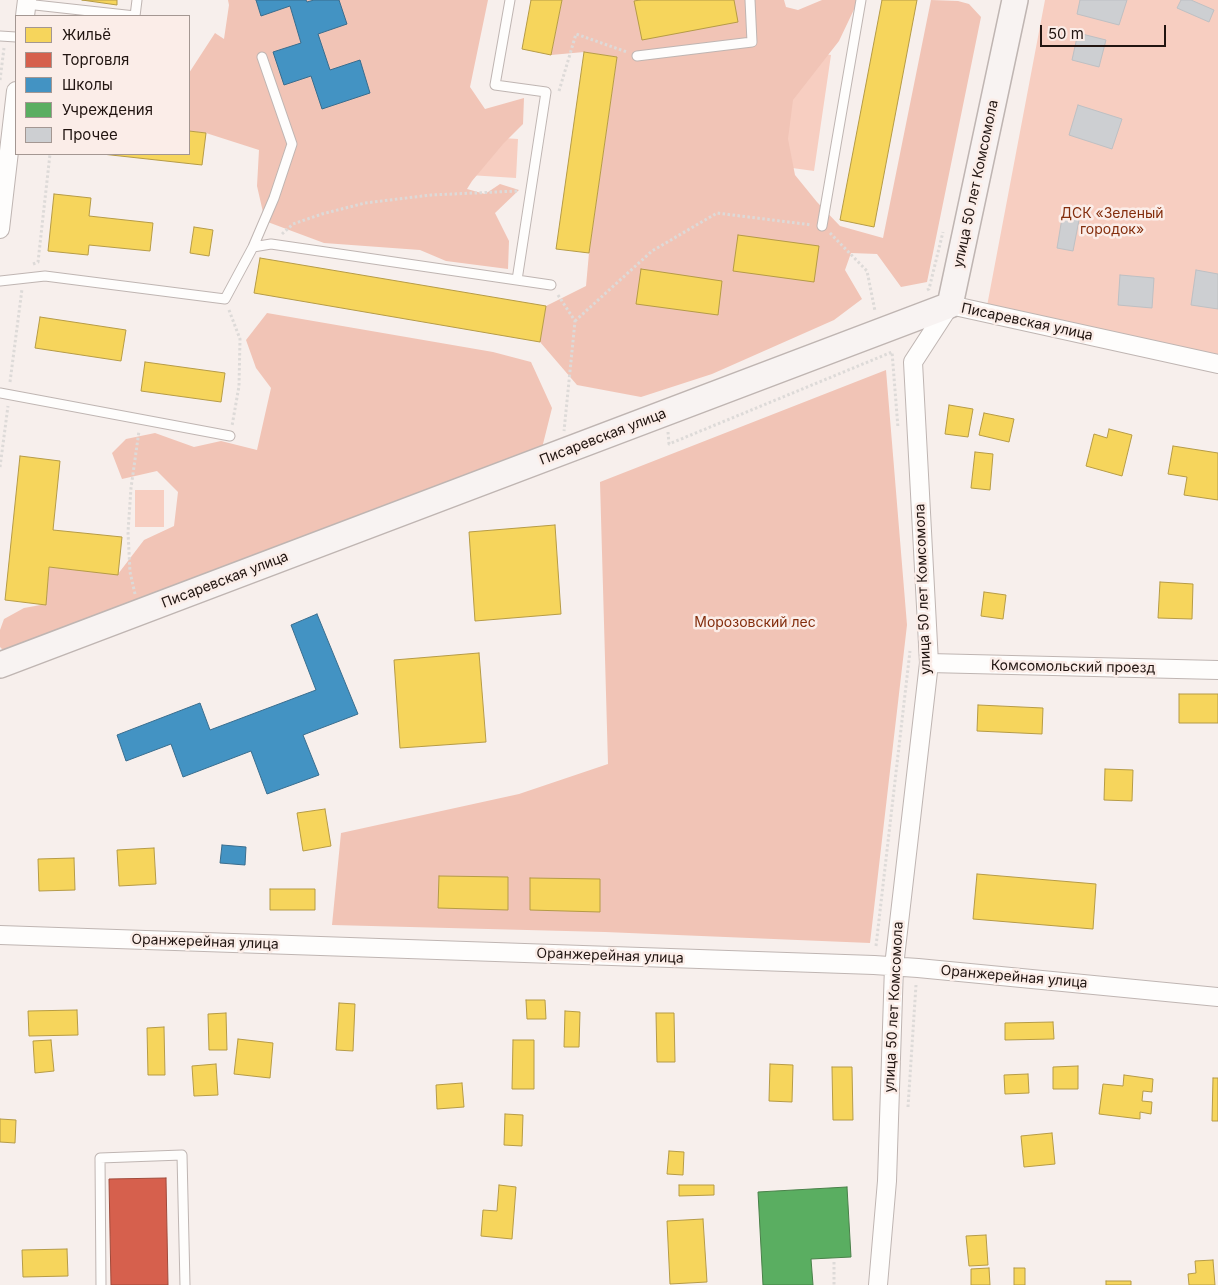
<!DOCTYPE html>
<meta charset="utf-8">
<style>
body{margin:0}
#map{position:relative;width:1218px;height:1285px;overflow:hidden;background:#f7efec;font-family:Inter,sans-serif}
canvas{display:block}
.legend{position:absolute;left:15px;top:15px;width:175px;height:140px;box-sizing:border-box;background:#fbede8;border:1px solid #a49792;margin:0;padding:6px 9px;list-style:none;font-size:15px;color:#211511}
.legend li{display:flex;align-items:center;gap:10px;height:25px}
.legend b{width:25px;border:1px solid #a49792}
.scale{position:absolute;left:1040px;top:25px;width:126px;height:22px;box-sizing:border-box;border:2px solid #211511;border-top:0;padding-left:6px;font-size:15px;line-height:18px;white-space:nowrap;color:#211511;-webkit-text-stroke:4px #fbede8;paint-order:stroke}
</style>
<div id="map">
<canvas width="1218" height="1285"></canvas>
<ul class="legend">
<li><b style="height:14px;background:#f6d55c"></b>Жильё</li>
<li><b style="height:14px;background:#d6604d"></b>Торговля</li>
<li><b style="height:14px;background:#4393c3"></b>Школы</li>
<li><b style="height:14px;background:#5aae61"></b>Учреждения</li>
<li><b style="height:14px;background:#cdcfd2"></b>Прочее</li>
</ul>
<div class="scale">50 m</div>
</div>
<script>
const ctx = document.querySelector('canvas').getContext('2d');
ctx.lineJoin = 'round';
function fill(path, color) {
  ctx.fillStyle = color;
  ctx.fill(path, 'evenodd');
}
function poly(rows) {
  const path = new Path2D();
  for (const r of rows) {
    path.moveTo(r[0], r[1]);
    for (let i = 2; i < r.length; i += 2) path.lineTo(r[i], r[i + 1]);
  }
  return path;
}
function stroke(path, color, width, dash) {
  ctx.strokeStyle = color;
  ctx.lineWidth = width;
  ctx.lineCap = dash ? 'butt' : 'round';
  ctx.setLineDash(dash || []);
  ctx.stroke(path);
}
function label(font, color, halo, rows, align = 'center') {
  ctx.font = font + ' Inter,sans-serif';
  ctx.lineWidth = 5;
  ctx.setLineDash([]);
  ctx.textBaseline = 'middle';
  ctx.strokeStyle = halo;
  ctx.fillStyle = color;
  for (const [text, x, y, turn = 0] of rows) {
    ctx.save();
    ctx.translate(x, y);
    ctx.rotate((+turn || 0) * Math.PI / 180);
    ctx.textAlign = isNaN(turn) ? turn : align;
    if (halo) ctx.strokeText(text, 0, 0);
    ctx.fillText(text, 0, 0);
    ctx.restore();
  }
}
fill(poly([
 [1045,0,1218,0,1218,357,987,306],
 [773,47,831,55,814,171,756,163],
 [471,136,518,139,516,178,469,175],
 [135,490,164,490,164,527,135,527]
]), '#f7cec1');
fill(poly([
 [228,0,488,0,470,87,485,109,524,98,523,124,503,144,472,181,467,189,485,194,500,184,519,190,495,213,509,241,508,269,446,261,420,250,324,243,265,221,257,186,259,150,206,133,189,131,189,73,215,33,224,39,229,5],
 [562,0,784,0,786,7,798,10,822,0,857,0,858,1,839,41,793,100,788,139,795,175,817,202,840,226,883,238,931,0,958,1,969,4,981,17,927,282,901,287,877,254,851,253,845,270,862,299,834,320,712,374,641,397,577,385,540,342,546,306,586,286,589,253,617,57,584,52,551,55],
 [267,313,493,352,531,362,552,408,542,448,9,656,0,647,0,630,4,619,24,608,46,604,49,567,118,574,144,540,174,526,178,492,157,471,122,479,112,453,126,439,155,433,194,447,221,441,257,450,271,388,256,368,246,340],
 [886,370,907,625,870,943,605,932,332,925,341,833,519,794,608,764,600,482]
]), '#f1c4b6');
const homes = poly([
 [82,0,117,0,117,5,82,0],
 [531,0,562,0,551,55,522,49,531,0],
 [640,0,734,0,738,22,642,40,634,1,640,0],
 [882,0,917,0,874,227,840,220,882,0],
 [584,52,617,57,589,253,556,249,584,52],
 [189,131,206,133,202,165,102,154,189,154,189,131],
 [54,194,91,198,89,216,153,223,150,251,89,245,88,255,48,251,54,194],
 [194,227,213,230,209,256,190,253,194,227],
 [738,235,819,246,814,282,733,271,738,235],
 [260,258,546,306,540,342,254,293,260,258],
 [641,269,722,281,718,315,636,304,641,269],
 [40,317,126,330,121,361,35,348,40,317],
 [145,362,225,373,221,402,141,391,145,362],
 [949,405,973,409,968,437,945,434,949,405],
 [984,413,1014,419,1009,442,979,435,984,413],
 [1109,429,1132,435,1122,476,1086,466,1094,434,1107,438,1109,429],
 [1173,446,1218,453,1218,500,1184,495,1187,477,1168,474,1173,446],
 [975,452,993,454,990,490,971,488,975,452],
 [20,456,60,461,53,530,122,537,118,575,49,567,46,605,5,600,20,456],
 [555,525,561,614,475,621,469,532,555,525],
 [1160,582,1193,584,1192,619,1158,618,1160,582],
 [984,592,1006,595,1003,619,981,616,984,592],
 [479,653,486,742,400,748,394,660,479,653],
 [1179,694,1218,694,1218,723,1179,723,1179,694],
 [978,705,1043,708,1042,734,977,731,978,705],
 [1105,769,1133,770,1132,801,1104,800,1105,769],
 [325,809,331,846,303,851,297,813,325,809],
 [154,848,156,884,119,886,117,850,154,848],
 [74,858,75,890,39,891,38,859,74,858],
 [977,874,1096,884,1093,929,973,919,977,874],
 [439,876,508,877,508,910,438,908,439,876],
 [530,878,600,879,600,912,530,910,530,878],
 [270,889,315,889,315,910,270,910,270,889],
 [526,1000,545,1000,546,1019,527,1019,526,1000],
 [339,1003,355,1004,353,1051,336,1050,339,1003],
 [77,1010,78,1035,29,1036,28,1011,77,1010],
 [565,1011,580,1012,579,1047,564,1047,565,1011],
 [226,1013,227,1050,209,1050,208,1014,226,1013],
 [656,1013,674,1013,675,1062,657,1062,656,1013],
 [1053,1022,1054,1039,1005,1040,1005,1023,1053,1022],
 [164,1027,165,1075,148,1075,147,1028,164,1027],
 [238,1039,273,1043,270,1078,234,1074,238,1039],
 [51,1040,54,1071,35,1073,33,1041,51,1040],
 [513,1040,534,1040,534,1089,512,1089,513,1040],
 [216,1064,218,1095,194,1096,192,1066,216,1064],
 [770,1064,793,1065,792,1102,769,1101,770,1064],
 [1078,1066,1078,1089,1053,1089,1053,1067,1078,1066],
 [832,1067,852,1067,853,1120,833,1120,832,1067],
 [1028,1074,1029,1093,1005,1094,1004,1075,1028,1074],
 [1124,1075,1153,1079,1152,1092,1143,1091,1142,1101,1152,1102,1151,1114,1140,1112,1140,1119,1099,1114,1103,1084,1123,1086,1124,1075],
 [1213,1078,1218,1078,1218,1121,1212,1121,1213,1078],
 [462,1083,464,1107,437,1109,436,1085,462,1083],
 [505,1114,523,1115,522,1146,504,1145,505,1114],
 [0,1119,16,1120,15,1143,0,1142,0,1119],
 [1052,1133,1055,1164,1024,1167,1021,1136,1052,1133],
 [669,1151,684,1152,683,1175,667,1174,669,1151],
 [499,1185,516,1187,512,1239,481,1236,483,1210,497,1211,499,1185],
 [679,1185,714,1185,714,1195,679,1196,679,1185],
 [703,1219,707,1282,670,1284,667,1221,703,1219],
 [986,1235,988,1265,969,1266,966,1236,986,1235],
 [67,1249,68,1276,23,1277,22,1250,67,1249],
 [1213,1260,1215,1285,1189,1285,1188,1274,1196,1273,1195,1261,1213,1260],
 [989,1268,990,1285,971,1285,971,1269,989,1268],
 [1014,1268,1025,1268,1025,1285,1014,1285,1014,1268],
 [1106,1281,1131,1281,1131,1285,1106,1285,1106,1281]
]);
fill(homes, '#f6d55c');
stroke(homes, '#b69b46', 1);
const shops = poly([
 [166,1178,168,1285,111,1285,109,1179,166,1178]
]);
fill(shops, '#d6604d');
stroke(shops, '#a04a3b', 1);
const schools = poly([
 [256,0,306,0,307,2,314,0,339,0,347,24,318,34,330,70,360,60,370,93,322,109,311,76,284,85,273,52,301,43,290,6,261,16,256,0],
 [317,614,358,714,303,735,319,775,267,794,251,751,183,777,171,744,126,761,117,735,200,703,210,730,316,690,291,625,317,614],
 [222,845,246,847,245,865,220,863,222,845]
]);
fill(schools, '#4393c3');
stroke(schools, '#396d8e', 1);
const public = poly([
 [847,1187,851,1257,811,1259,813,1285,763,1285,758,1192,847,1187]
]);
fill(public, '#5aae61');
stroke(public, '#498049', 1);
const building = poly([
 [1080,0,1127,0,1119,25,1077,14,1080,0],
 [1181,0,1191,0,1214,10,1209,22,1177,8,1181,0],
 [1078,33,1106,40,1099,67,1072,60,1078,33],
 [1078,105,1122,119,1112,149,1069,135,1078,105],
 [1063,212,1080,215,1073,251,1057,248,1063,212],
 [1196,270,1218,274,1218,309,1191,305,1196,270],
 [1120,275,1154,278,1152,308,1118,305,1120,275]
]);
fill(building, '#cdcfd2');
stroke(building, '#bec0c3', 1);
const lane = poly([
 [510,0,495,85,546,92,517,280],
 [26,4,135,16,137,0],
 [0,36,16,37],
 [637,56,752,42,750,0],
 [822,226,861,0],
 [253,247,274,198,292,144,262,57],
 [0,281,45,276,225,299,253,247,271,244,551,285],
 [0,393,230,436],
 [101,1285,100,1158,182,1155,185,1285]
]);
const street = poly([
 [25,16,27,0],
 [0,229,16,91],
 [929,663,1218,670],
 [0,935,874,965,918,968,1218,997],
 [878,1285,887,1181,894,966,929,663,913,362,950,305,1218,364]
]);
const secondary = poly([
 [0,665,950,305,1015,0]
]);
stroke(lane, '#bfb5b2', 11);
stroke(street, '#bfb5b2', 20);
stroke(secondary, '#bfb5b2', 28);
stroke(poly([
 [0,80,4,48],
 [559,91,576,34,627,52],
 [830,233,867,271,875,311],
 [282,234,293,224,322,214,365,203,431,195,518,191],
 [33,264,38,262,50,154],
 [927,290,929,289,943,232],
 [558,295,575,321,564,431],
 [229,310,240,339,239,386,232,426],
 [575,321,652,251,717,213,812,225],
 [10,382,22,289],
 [668,432,669,444,892,352,898,428],
 [0,467,8,406],
 [135,594,130,572,128,532,131,488,139,431],
 [876,946,910,651],
 [908,1107,916,985],
 [834,1262,834,1285]
]), '#dddad8', 3, [2.5, 2.5]);
stroke(lane, '#fefdfc', 9);
stroke(street, '#fefdfc', 18);
stroke(secondary, '#f8f3f2', 25);
label('14px', '#211511', '#fbede8', [
 ["улица 50 лет Комсомола",976,184,-78],
 ["Писаревская улица",1027,322,12],
 ["Писаревская улица",603,437,-21],
 ["Писаревская улица",225,580,-21],
 ["улица 50 лет Комсомола",923,589,-92],
 ["Комсомольский проезд",1073,667,1],
 ["Оранжерейная улица",205,942,2],
 ["Оранжерейная улица",610,956,2],
 ["Оранжерейная улица",1014,977,5],
 ["улица 50 лет Комсомола",894,1007,-87]
]);
label('14px', '#832d0c', '#fbede8', [
 ["ДСК «Зеленый",1112,214],
 ["городок»",1112,230],
 ["Морозовский лес",755,623]
]);
</script>
